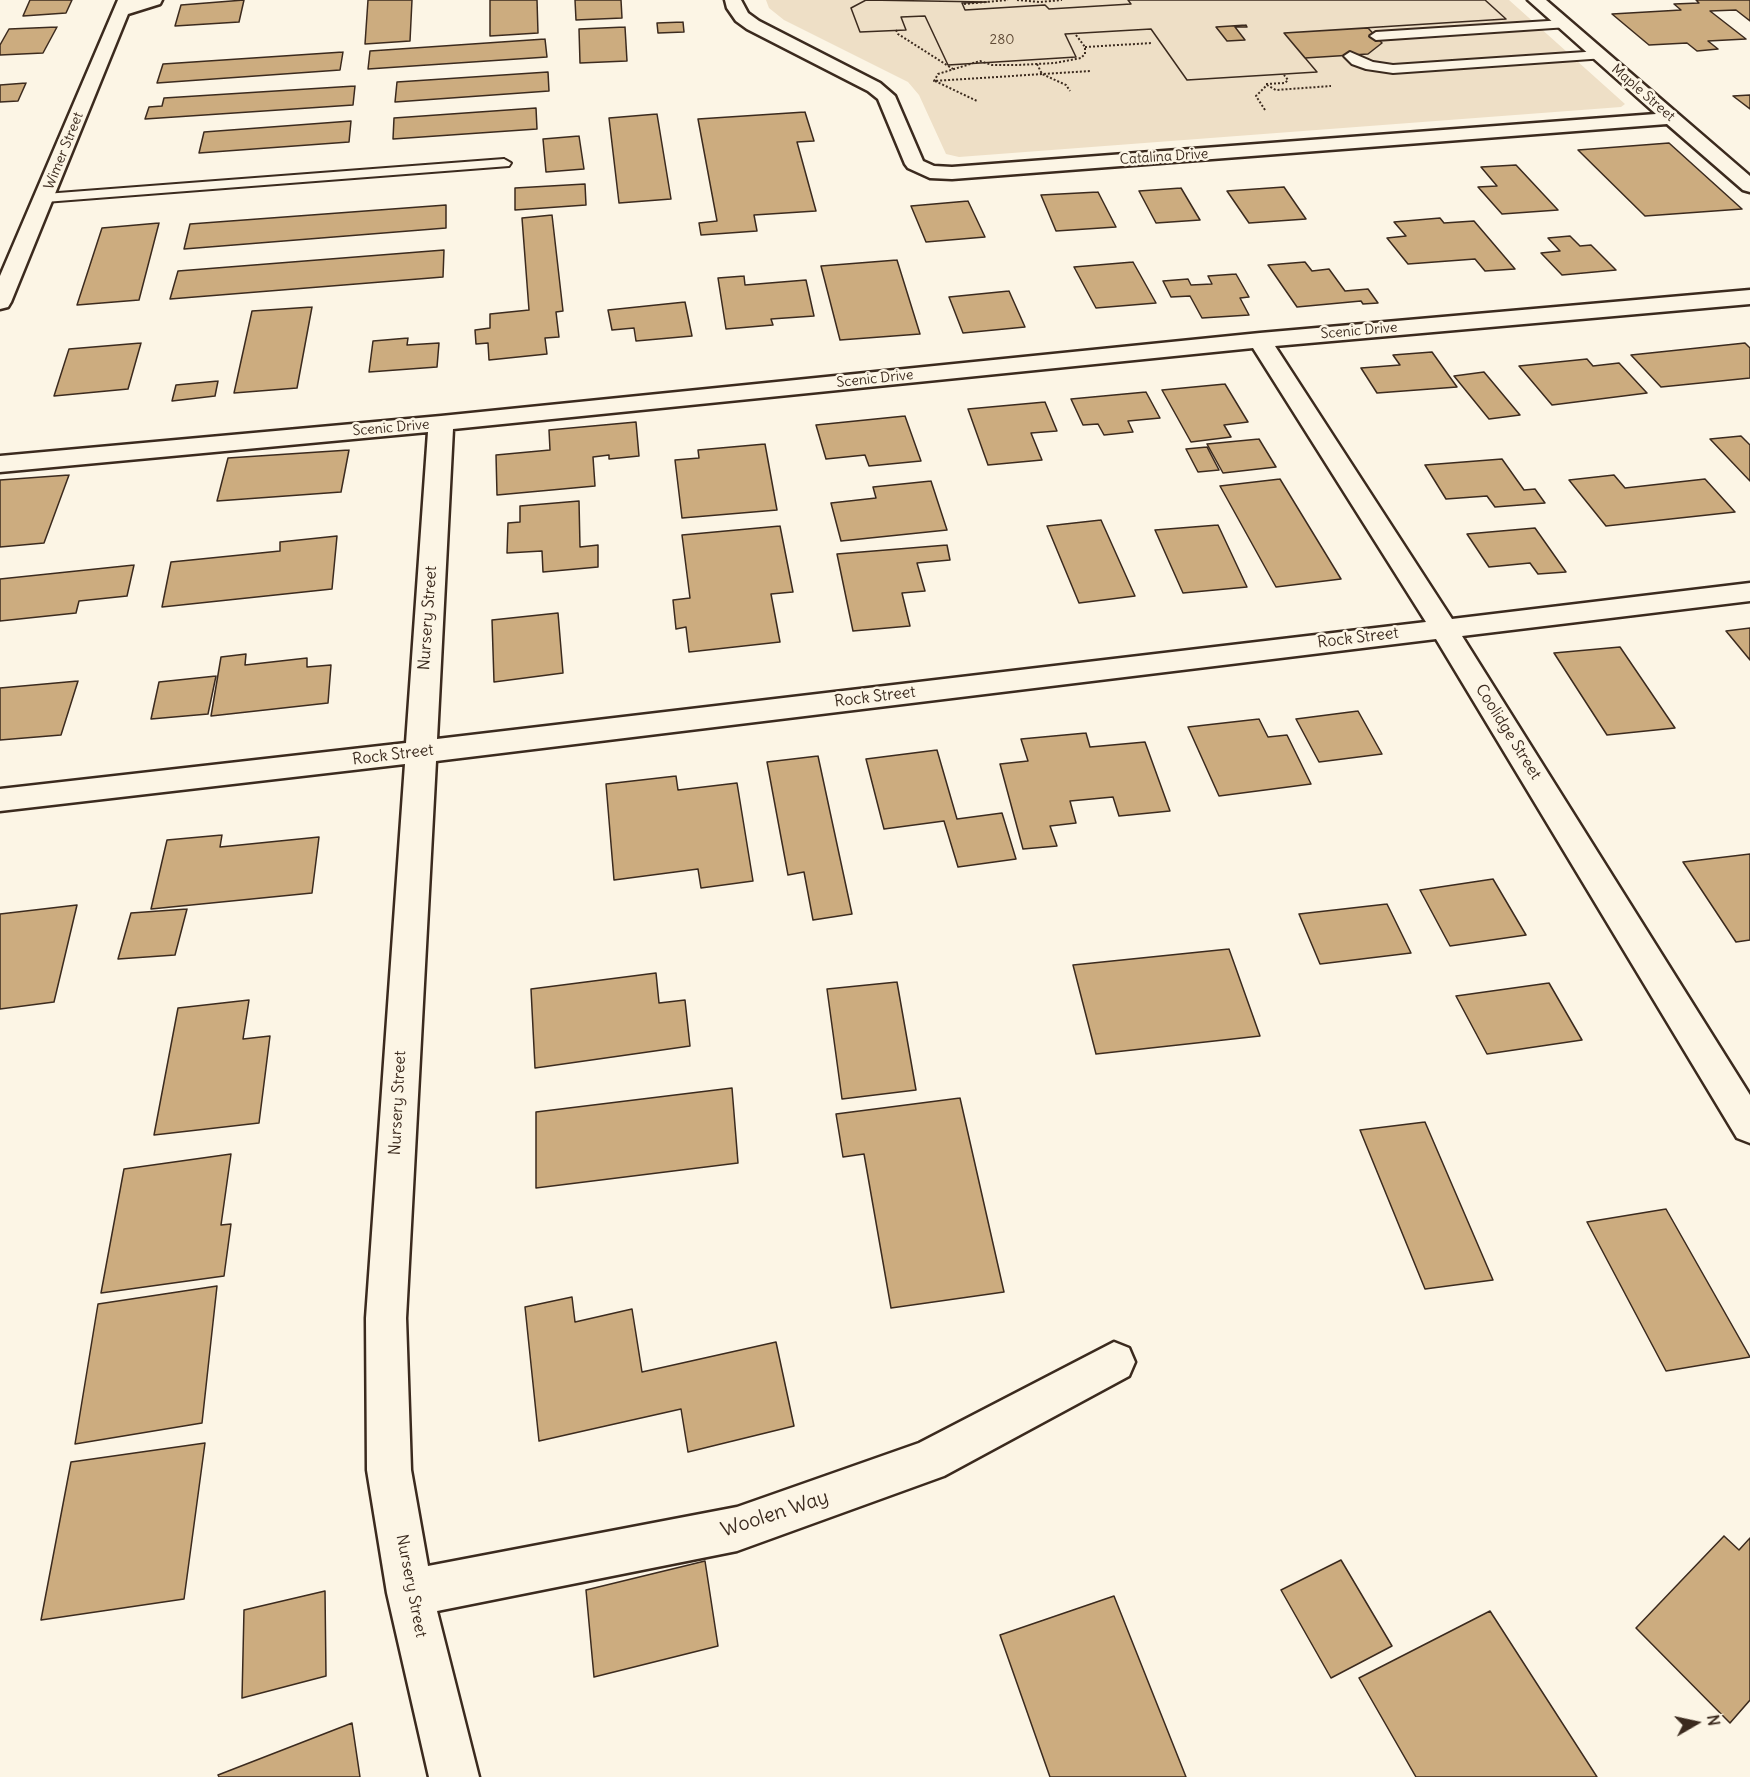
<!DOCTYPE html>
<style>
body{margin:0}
#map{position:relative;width:1750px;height:1777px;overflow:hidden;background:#fcf5e5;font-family:Delius,sans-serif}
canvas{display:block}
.north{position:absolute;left:1666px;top:1693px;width:60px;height:60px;-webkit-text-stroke:4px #fcf5e5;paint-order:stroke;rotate:81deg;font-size:16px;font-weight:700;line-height:24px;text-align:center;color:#3b2a1e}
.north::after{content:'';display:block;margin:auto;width:21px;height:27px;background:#3b2a1e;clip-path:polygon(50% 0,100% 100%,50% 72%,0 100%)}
</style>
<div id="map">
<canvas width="1750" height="1777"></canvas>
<div class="north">N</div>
</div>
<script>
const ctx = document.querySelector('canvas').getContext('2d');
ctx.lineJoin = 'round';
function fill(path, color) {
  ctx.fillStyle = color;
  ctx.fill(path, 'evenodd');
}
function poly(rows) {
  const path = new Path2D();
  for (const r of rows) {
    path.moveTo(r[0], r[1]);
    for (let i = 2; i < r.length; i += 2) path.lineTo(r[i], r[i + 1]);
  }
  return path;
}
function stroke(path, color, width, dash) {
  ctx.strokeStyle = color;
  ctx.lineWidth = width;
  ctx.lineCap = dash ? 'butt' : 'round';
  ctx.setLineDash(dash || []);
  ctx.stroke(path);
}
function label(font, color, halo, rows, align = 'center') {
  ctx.font = font + ' Delius,sans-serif';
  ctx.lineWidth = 5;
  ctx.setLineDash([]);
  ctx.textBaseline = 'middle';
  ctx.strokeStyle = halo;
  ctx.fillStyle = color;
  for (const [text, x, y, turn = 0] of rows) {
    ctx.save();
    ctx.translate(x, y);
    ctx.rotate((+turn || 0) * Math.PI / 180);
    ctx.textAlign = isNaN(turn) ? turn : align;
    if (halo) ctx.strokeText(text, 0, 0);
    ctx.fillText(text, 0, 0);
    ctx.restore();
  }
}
fill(poly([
 [766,0,1509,0,1625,104,1621,107,959,157,946,154,919,95,908,82,784,20,769,8]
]), '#eedfc6');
const building = poly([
 [30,0,72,0,66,13,23,16,30,0],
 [244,0,239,22,175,26,181,5,244,0],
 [368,0,412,0,410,41,365,44,368,0],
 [490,0,537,0,538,33,490,36,490,0],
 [575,0,621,0,622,18,576,20,575,0],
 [866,0,987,2,962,3,965,10,1045,5,1049,9,1131,4,1128,0,1485,0,1506,19,1284,33,1317,72,1187,80,1151,29,1065,34,1076,57,948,65,925,16,901,17,906,30,860,32,851,8,866,0],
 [1246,25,1247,27,1235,27,1245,40,1227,41,1216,27,1246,25],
 [866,0,987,2,962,3,965,10,1045,5,1049,9,1131,4,1128,0,1485,0,1506,19,1284,33,1317,72,1187,80,1151,29,1065,34,1076,57,948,65,925,16,901,17,906,30,860,32,851,8,866,0],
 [1696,0,1750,0,1750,21,1736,10,1710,11,1746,39,1708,41,1718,49,1697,51,1687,43,1649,45,1612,14,1681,10,1674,4,1699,3,1696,0],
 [683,22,684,32,658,33,657,23,683,22],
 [57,27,43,53,0,55,0,45,9,29,57,27],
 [625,27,627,61,580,63,579,29,625,27],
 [1368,28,1382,43,1368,54,1305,58,1284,33,1368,28],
 [545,39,547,57,368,69,370,51,545,39],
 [343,52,340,70,157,83,163,64,343,52],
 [548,72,549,91,395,102,397,82,548,72],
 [26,83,18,101,0,102,0,85,26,83],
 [355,86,353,105,145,119,149,107,162,106,164,98,355,86],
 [1750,95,1750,109,1733,96,1750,95],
 [536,108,537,129,393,139,394,118,536,108],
 [805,112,814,141,797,142,816,211,754,215,757,231,701,235,699,223,717,221,698,119,805,112],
 [657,114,671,199,619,203,609,118,657,114],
 [351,121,349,142,199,153,204,132,351,121],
 [579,136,584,169,546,172,543,139,579,136],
 [1669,143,1742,209,1645,216,1578,150,1669,143],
 [1516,165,1558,210,1502,214,1478,187,1497,186,1481,167,1516,165],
 [585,184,586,205,515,210,515,188,585,184],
 [1284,187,1306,219,1249,223,1227,191,1284,187],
 [1181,188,1200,220,1156,223,1139,191,1181,188],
 [1098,192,1116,227,1056,231,1041,195,1098,192],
 [968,201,985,237,926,242,911,206,968,201],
 [446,205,446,228,184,249,190,224,446,205],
 [552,215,563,311,556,312,559,337,545,338,547,354,489,360,488,343,476,344,475,330,490,328,490,314,529,310,522,218,552,215],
 [1440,218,1444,223,1474,221,1515,269,1485,271,1475,259,1408,264,1387,238,1406,236,1394,222,1440,218],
 [159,223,139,300,77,305,102,228,159,223],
 [1570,236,1580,246,1591,245,1616,270,1562,275,1541,253,1560,251,1548,238,1570,236],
 [444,250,443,277,170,299,178,271,444,250],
 [897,260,920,334,840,340,821,266,897,260],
 [1133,262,1156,303,1096,308,1074,267,1133,262],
 [1305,262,1312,271,1329,269,1345,291,1368,289,1378,303,1363,304,1361,301,1297,307,1268,265,1305,262],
 [1236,274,1249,297,1240,298,1249,315,1202,318,1190,296,1171,297,1163,281,1188,279,1191,285,1212,284,1208,276,1236,274],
 [744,276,745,285,806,280,814,316,771,319,773,325,726,329,718,278,744,276],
 [1009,291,1025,327,963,333,949,297,1009,291],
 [685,302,692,336,636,341,634,328,612,330,608,310,685,302],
 [312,307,297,388,234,393,252,311,312,307],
 [408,338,407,345,439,343,437,367,369,372,373,341,408,338],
 [141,343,128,389,54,396,69,349,141,343],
 [1745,343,1750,348,1750,378,1661,387,1631,355,1745,343],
 [1432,352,1457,387,1377,393,1361,368,1400,365,1393,355,1432,352],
 [1587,359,1593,366,1619,363,1647,393,1552,405,1519,366,1587,359],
 [1484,372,1520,415,1489,419,1454,376,1484,372],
 [218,381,215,396,172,401,176,385,218,381],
 [1225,384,1248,422,1224,425,1231,437,1191,442,1162,390,1225,384],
 [1146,392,1160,418,1128,421,1133,432,1104,435,1098,424,1083,425,1071,399,1146,392],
 [1045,402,1057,431,1031,433,1042,460,988,465,968,409,1045,402],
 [905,416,921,461,869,466,865,455,826,459,816,425,905,416],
 [636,422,639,456,609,459,609,455,593,457,595,486,497,495,496,455,550,450,549,430,636,422],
 [1741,436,1750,445,1750,481,1710,439,1741,436],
 [1259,439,1276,467,1223,473,1207,444,1259,439],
 [765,444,777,510,682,518,675,460,699,458,698,450,765,444],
 [1207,447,1219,470,1198,472,1186,449,1207,447],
 [349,450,341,492,217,501,228,458,349,450],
 [1502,459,1524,490,1535,489,1545,503,1495,507,1487,496,1446,499,1425,465,1502,459],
 [69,475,44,543,0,547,0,480,69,475],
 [1614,475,1625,488,1705,479,1735,512,1606,526,1569,480,1614,475],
 [1280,479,1341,579,1276,587,1220,486,1280,479],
 [931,481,947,530,841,541,831,503,876,498,873,487,931,481],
 [579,501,580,547,598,545,598,567,543,572,542,551,507,553,508,523,520,522,520,506,579,501],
 [1101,520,1135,596,1079,603,1047,526,1101,520],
 [1218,525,1247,587,1183,593,1155,530,1218,525],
 [780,526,793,592,771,594,780,642,689,652,686,627,676,629,673,600,690,598,682,535,780,526],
 [1535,528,1566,572,1538,574,1530,563,1489,567,1467,534,1535,528],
 [337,536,332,589,162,607,171,562,280,551,280,542,337,536],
 [947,545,950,560,917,563,925,591,902,593,910,626,853,631,837,554,947,545],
 [134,565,127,596,79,601,76,613,0,621,0,579,134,565],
 [558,613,563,673,494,682,492,620,558,613],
 [1750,628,1750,660,1726,631,1750,628],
 [1620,647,1675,728,1607,735,1554,653,1620,647],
 [246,654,245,665,307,658,307,667,331,665,328,703,211,716,221,657,246,654],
 [216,676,208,714,151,719,159,682,216,676],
 [78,681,61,735,0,740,0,688,78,681],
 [1358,711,1382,754,1319,762,1296,719,1358,711],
 [1259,719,1268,737,1287,735,1311,784,1219,796,1188,727,1259,719],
 [1086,733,1090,747,1145,742,1170,811,1119,816,1113,797,1070,801,1076,823,1050,826,1057,846,1023,849,1000,764,1028,761,1021,739,1086,733],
 [937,750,957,819,1002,813,1016,859,958,867,944,821,884,829,866,759,937,750],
 [818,756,852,914,813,920,804,872,788,875,767,762,818,756],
 [676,776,678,790,737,783,753,881,701,888,698,869,614,880,606,784,676,776],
 [222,835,220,847,319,837,312,893,151,909,167,840,222,835],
 [1750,854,1750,940,1736,942,1683,862,1750,854],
 [1493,879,1526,935,1450,946,1420,890,1493,879],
 [1387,904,1411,953,1320,964,1299,914,1387,904],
 [77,905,54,1002,0,1009,0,914,77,905],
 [187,909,175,955,118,959,131,913,187,909],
 [1229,949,1260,1036,1096,1054,1073,965,1229,949],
 [656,973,659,1003,685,1000,690,1046,535,1068,531,989,656,973],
 [897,982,916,1090,842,1099,827,989,897,982],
 [1549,983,1582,1040,1487,1054,1456,996,1549,983],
 [249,1000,243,1039,270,1036,259,1123,154,1135,178,1008,249,1000],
 [732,1088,738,1163,536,1188,536,1112,732,1088],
 [960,1098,1004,1292,891,1308,864,1154,843,1157,836,1114,960,1098],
 [1425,1122,1493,1280,1425,1289,1360,1130,1425,1122],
 [231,1154,221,1225,231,1224,224,1276,101,1293,124,1169,231,1154],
 [1666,1209,1750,1357,1666,1371,1587,1222,1666,1209],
 [217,1286,202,1423,75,1444,98,1304,217,1286],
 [572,1297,575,1322,632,1309,642,1372,776,1342,794,1426,688,1452,681,1409,539,1441,525,1307,572,1297],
 [205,1443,184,1599,41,1620,71,1462,205,1443],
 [1724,1536,1739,1550,1750,1538,1750,1700,1730,1723,1636,1628,1724,1536],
 [1341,1560,1392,1646,1331,1678,1281,1590,1341,1560],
 [705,1561,718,1646,594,1677,586,1590,705,1561],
 [325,1591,326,1676,242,1698,244,1610,325,1591],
 [1114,1596,1186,1777,1050,1777,1000,1635,1114,1596],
 [1490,1611,1597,1777,1416,1777,1359,1678,1490,1611],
 [352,1723,360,1777,219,1777,218,1775,352,1723]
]);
fill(building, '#ccac7f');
stroke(building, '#3b2a1e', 1.5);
const service = poly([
 [1564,20,1570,24,1568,27,1376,40,1370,36,1376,32,1564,20],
 [1600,51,1606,55,1605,58,1393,73,1366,69,1352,64,1344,56,1350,52,1373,62,1393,65,1600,51],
 [504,159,511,163,509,166,45,202,38,198,45,194,504,159]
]);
const minor = poly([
 [118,0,162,0,160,4,128,14,11,302,8,307,0,309,0,276,118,0],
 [725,0,741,0,748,13,759,21,880,83,895,96,923,161,934,166,952,167,1656,114,1528,0,1546,0,1750,176,1750,192,1743,190,1667,124,952,179,930,178,908,168,905,164,878,99,868,91,747,29,736,21,727,8,725,0],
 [1750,290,1750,304,1275,346,1452,619,1750,583,1750,601,1462,636,1750,1095,1750,1143,1737,1138,1436,639,436,761,406,1318,411,1470,428,1566,737,1507,919,1443,1114,1342,1129,1348,1135,1362,1129,1376,944,1476,737,1551,437,1611,479,1777,429,1777,387,1593,367,1470,366,1318,405,764,0,811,0,789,406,743,428,432,0,472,0,456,441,416,1260,333,1750,290],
 [1253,348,1426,622,437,739,453,429,1253,348]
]);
stroke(service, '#3b2a1e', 4);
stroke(minor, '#3b2a1e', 5);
stroke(poly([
 [1017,0,1040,2,1062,0],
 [964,4,1008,0],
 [896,30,898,34,953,69],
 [1076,35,1085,47,1085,54,1081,58,1055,63,1018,65,992,65,980,61,938,74,934,81,1090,71],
 [1085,47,1152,43],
 [1037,64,1042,74,1066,85,1070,91],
 [935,81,977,101],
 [1266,84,1285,83,1288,80,1284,75],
 [1265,110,1256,96,1267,85,1276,90,1331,86]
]), '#3b2a1e', 2, [2, 2]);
fill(service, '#fcf5e5');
fill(minor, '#fcf5e5');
label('14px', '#5f4a36', null, [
 ["280",1002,40]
]);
label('14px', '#3b2a1e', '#fcf5e5', [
 ["Maple Street",1643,93,41],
 ["Wimer Street",64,151,-68],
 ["Catalina Drive",1164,157,-4],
 ["Scenic Drive",1359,331,-5],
 ["Scenic Drive",875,379,-6],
 ["Scenic Drive",391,428,-5]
]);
label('16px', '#3b2a1e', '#fcf5e5', [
 ["Nursery Street",428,618,-86],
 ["Rock Street",1358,638,-7],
 ["Rock Street",875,697,-7],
 ["Coolidge Street",1508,732,58],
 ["Rock Street",393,755,-7],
 ["Nursery Street",398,1103,-87],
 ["Nursery Street",411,1586,79]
]);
label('20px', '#3b2a1e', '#fcf5e5', [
 ["Woolen Way",775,1514,-18]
]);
</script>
